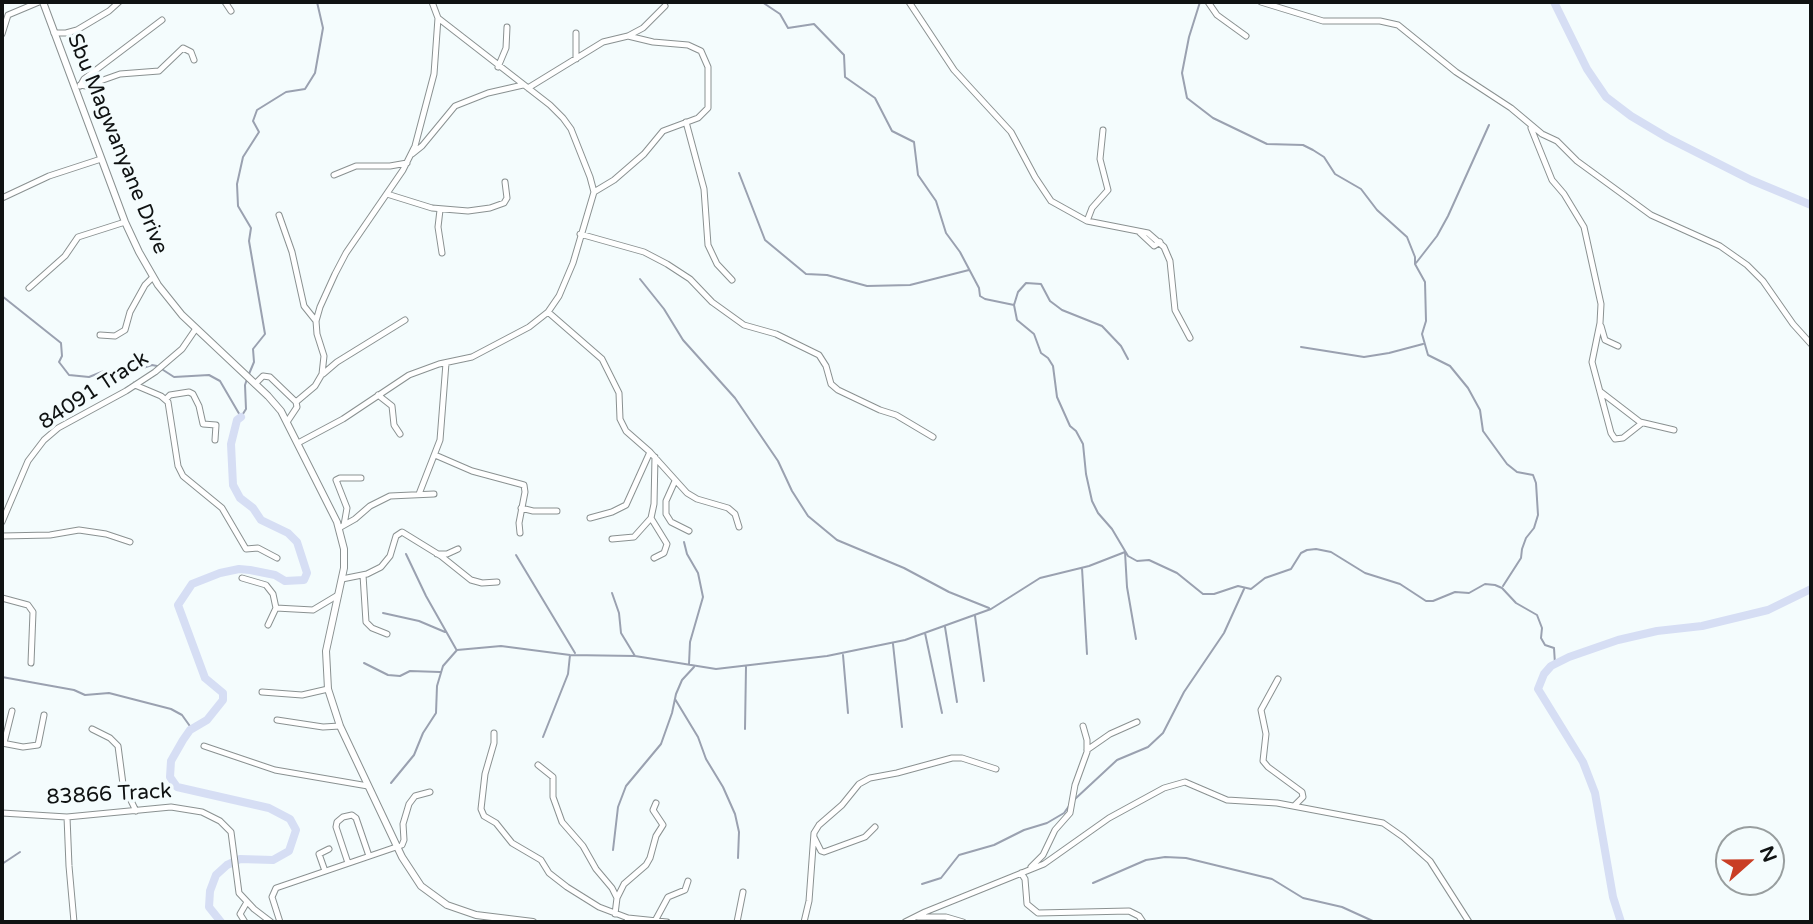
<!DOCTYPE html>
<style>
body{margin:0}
#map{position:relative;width:1813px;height:924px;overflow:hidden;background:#f4fcfd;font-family:"Varela Round",sans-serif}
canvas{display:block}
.frame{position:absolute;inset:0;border:4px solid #0f1212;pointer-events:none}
.north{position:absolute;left:1715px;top:826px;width:70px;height:70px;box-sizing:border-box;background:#f4fcfd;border:2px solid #989e9f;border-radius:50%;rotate:69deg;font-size:19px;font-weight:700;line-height:28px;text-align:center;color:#0f1212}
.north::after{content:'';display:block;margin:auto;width:24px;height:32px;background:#c93e25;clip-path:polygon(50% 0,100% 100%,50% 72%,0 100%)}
</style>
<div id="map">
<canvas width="1813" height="924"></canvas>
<div class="frame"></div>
<div class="north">N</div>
</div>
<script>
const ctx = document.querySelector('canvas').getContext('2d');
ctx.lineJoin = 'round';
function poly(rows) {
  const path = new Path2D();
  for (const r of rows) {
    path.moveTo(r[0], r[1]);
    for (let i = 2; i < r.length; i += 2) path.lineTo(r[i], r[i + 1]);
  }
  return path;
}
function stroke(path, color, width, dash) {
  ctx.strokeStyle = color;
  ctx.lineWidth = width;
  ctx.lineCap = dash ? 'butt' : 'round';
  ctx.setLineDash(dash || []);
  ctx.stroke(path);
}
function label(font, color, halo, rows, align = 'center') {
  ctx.font = font + ' "Varela Round",sans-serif';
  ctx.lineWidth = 7;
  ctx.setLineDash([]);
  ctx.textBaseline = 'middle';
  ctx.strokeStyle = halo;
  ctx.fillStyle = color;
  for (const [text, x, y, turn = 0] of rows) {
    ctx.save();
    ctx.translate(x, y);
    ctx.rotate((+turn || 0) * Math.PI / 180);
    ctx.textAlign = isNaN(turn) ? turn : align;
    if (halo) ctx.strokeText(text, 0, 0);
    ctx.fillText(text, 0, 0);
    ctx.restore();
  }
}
stroke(poly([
 [762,2,780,14,788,28,814,24,844,55,845,77,875,98,892,131,914,142,918,175,936,201,946,233,960,252,979,288,980,296,985,299,1014,305,1017,320,1034,334,1041,353,1048,358,1053,366,1057,397,1070,426,1076,431,1083,444,1086,474,1092,501,1098,513,1112,529,1128,556,1137,561,1149,560,1177,573,1203,594,1214,594,1238,586,1251,589,1265,578,1291,569,1301,553,1307,550,1316,549,1331,552,1365,573,1400,584,1426,601,1433,601,1455,592,1469,593,1485,584,1495,585,1502,588,1516,603,1537,615,1542,628,1541,638,1545,645,1554,648,1555,664],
 [1200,2,1189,37,1182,73,1187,98,1213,118,1267,144,1303,145,1313,150,1324,157,1335,174,1361,189,1377,210,1407,237,1415,257,1415,264,1425,282,1426,321,1422,334,1428,355,1450,366,1468,388,1480,410,1483,431,1507,464,1517,472,1533,475,1536,483,1538,515,1534,528,1526,538,1522,549,1521,558,1503,586],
 [739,173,765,240,806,274,827,275,867,286,910,285,969,270],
 [1416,263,1437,236,1448,216,1489,125],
 [640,279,664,309,683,340,735,398,778,461,792,491,808,516,837,540,904,568,949,592,989,608],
 [2,296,61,343,62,356,59,362,69,375,89,377,104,371,128,373,152,365,157,366,174,377,209,375,220,381,241,417,246,409,245,385,247,379],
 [1014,305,1018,292,1026,283,1041,284,1050,301,1062,310,1102,326,1121,346,1128,359],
 [1301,347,1364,357,1389,353,1423,344],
 [249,374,254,362,253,349,265,334,249,241,251,228,238,206,237,184,243,157,259,132,253,121,257,110,286,92,305,89,315,73,323,28,317,2],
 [684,542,687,554,698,573,703,597,690,642,689,664],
 [406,554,426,596,456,649],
 [516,555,575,653],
 [1082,568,1087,654],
 [612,593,619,613,621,633,635,656],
 [383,613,419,621,445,632],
 [975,616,984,681],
 [945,627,957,702],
 [925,633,942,713],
 [893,644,902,727],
 [843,655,848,713],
 [364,663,388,675,400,676,410,671,440,672],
 [2,677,74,690,85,695,109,693,171,709,182,715,192,729],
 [675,699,698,737,706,759,723,787,735,814,739,832,738,858],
 [745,729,746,667],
 [543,737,568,674,570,655],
 [391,783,414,755,423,733,436,713,437,686,443,666,457,650,501,646,570,655,635,656,716,669,827,656,905,640,991,609,1040,578,1089,566,1125,552,1127,587,1136,639],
 [1075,799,1117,760,1148,747,1163,733,1184,692,1224,633,1244,589],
 [613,850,618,807,626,786,661,744,672,713,676,694,682,680,694,667],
 [2,864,20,852],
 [1093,883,1146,860,1165,857,1186,858,1272,879,1303,898,1342,907,1375,922],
 [922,884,941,878,959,855,994,845,1024,830,1047,823,1064,813,1069,806]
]), '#9aa1b0', 2);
stroke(poly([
 [1554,2,1587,69,1606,97,1631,116,1668,138,1751,180,1811,205],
 [221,922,209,907,210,891,216,875,227,865,240,859,273,860,289,851,296,830,290,819,269,808,177,787,170,777,171,761,183,740,190,730,207,720,223,700,223,693,205,678,178,605,192,584,220,573,239,569,250,570,275,575,285,581,304,580,307,573,297,542,288,533,261,520,253,508,240,498,233,485,231,444,237,420,241,417],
 [1621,922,1613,897,1595,793,1583,762,1538,689,1544,674,1551,666,1569,657,1618,640,1657,631,1702,626,1768,610,1811,589]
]), '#d6def4', 8);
const minor = poly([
 [225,2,231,11],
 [909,2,954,70,1011,132,1035,177,1051,201,1087,221,1148,233,1164,247,1170,261,1175,310,1190,338],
 [1208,2,1217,15,1246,36],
 [1261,2,1323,21,1380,21,1398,25,1456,72,1511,108,1542,134,1557,141,1577,161,1651,215,1720,246,1747,265,1763,281,1793,324,1811,344],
 [54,33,66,33,77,30,109,11,119,2],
 [2,34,8,15,39,2],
 [576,59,576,33],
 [498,67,506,48,507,27],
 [80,85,86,86,120,74,159,71,183,48,191,52,194,60],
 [80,86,84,79,162,20],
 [528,88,603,42,628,36,643,28,665,6],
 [686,122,704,189,708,245,717,264,732,280],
 [1531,128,1552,180,1564,194,1584,227,1601,304,1600,323,1592,362,1611,433,1615,439,1623,438,1642,423],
 [412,154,422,146,455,106,488,93,523,85],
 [334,175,356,166,390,166,407,163],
 [594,192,614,180,644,154,663,131,698,118,708,108,708,67,701,51,688,45,653,42,628,36],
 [387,194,432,208,468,211,490,208,504,203,507,198,505,182],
 [2,198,49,176,101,159],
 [440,210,438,227,442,253],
 [279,215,292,252,304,306,316,321],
 [1087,221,1092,208,1108,190,1100,159,1103,130],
 [1139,232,1154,246,1160,242],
 [580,234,644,252,667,264,690,279,712,302,744,325,776,334,819,355,826,366,831,384,838,390,880,410,896,415,933,437],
 [29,288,65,256,78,237,125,222],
 [548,312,602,359,619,393,620,419,626,431,650,452,687,493,697,499,728,508,735,514,739,527],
 [1601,326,1605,340,1618,346],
 [100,335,115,336,125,330,130,312,145,285,153,277],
 [323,374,337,362,405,320],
 [255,384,263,376,270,377,296,402],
 [135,385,161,396,168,402,178,466,183,476,222,508,246,549,258,548,277,558],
 [1601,392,1640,422,1674,430],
 [378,395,392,406,394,425,400,434],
 [166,399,170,395,189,392,193,394,199,406,203,424,216,425,215,440],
 [287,422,297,407,296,402,315,386,322,374,324,356,317,334,316,321,320,307,335,274,346,253,403,170,415,146,434,74,438,18],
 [298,443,343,419,409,375,439,364,472,357,529,327,548,312,559,296,573,263,594,192,590,177,571,129,563,118,550,105,438,18,432,2],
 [435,455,472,471,524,485,525,492,519,523,520,533],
 [675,481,666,501,666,514,671,522,689,531],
 [419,494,440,440,446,363],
 [521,508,533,511,557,511],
 [590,518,612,512,626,505,650,452],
 [651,518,667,544,664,553,654,558],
 [2,522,28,461,44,440,58,428,126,391,155,372,182,349,195,330],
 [344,525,347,508,336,480,340,478,361,478],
 [339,528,355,519,370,506,390,496,434,494],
 [2,536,50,535,79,530,106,534,130,542],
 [612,539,634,537,651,518,654,504,655,457],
 [437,554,447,554,458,549],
 [363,575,366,622,372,628,387,634],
 [242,578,266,585,273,594,276,608],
 [342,579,367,574,381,567,390,556,396,536,402,532,441,556,471,580,482,583,497,582],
 [2,598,28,605,33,612,31,663],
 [268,625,276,608,313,610,338,595],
 [1278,679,1261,710,1266,734,1263,761,1268,767,1302,792,1303,797,1294,806],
 [262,692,302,695,328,689],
 [277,720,323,727,340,726],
 [92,729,110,738,118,746,123,784,136,811],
 [494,733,494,743,485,774,481,809,484,816,496,823,512,843,541,860,549,873,567,887,599,907,628,918],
 [2,743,23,747,38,745,44,715],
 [4,743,12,711],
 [204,746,275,770,368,786],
 [1087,750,1110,734,1137,722],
 [538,765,553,777,553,797,562,822,583,846,596,869,612,888,617,898,615,914],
 [2,813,67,817,171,807,202,812,220,821,231,832,239,893,254,909,271,922],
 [67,817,69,866,74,922],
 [814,837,821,851,824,852,865,837,875,827],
 [348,863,336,827,337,822,343,817,352,815,356,818,369,856],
 [1031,867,1043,855,1055,830,1070,813,1075,785,1087,752,1087,740,1083,726],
 [325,871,319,854,329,849],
 [1021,873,1025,879,1027,904,1038,913,1129,911,1139,916,1143,922],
 [617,898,624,884,646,865,650,858,656,836,663,825,653,810,656,803],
 [918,917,946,917,963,922],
 [655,921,668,897,685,890,688,881],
 [245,922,240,914,247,902],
 [280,922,272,897,276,888,402,845,404,840,403,824,409,804,415,796,430,792],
 [627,922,628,918,667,922],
 [737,922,743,892],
 [804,922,809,901,814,833,819,825,842,805,859,784,870,778,897,773,952,758,962,758,996,769],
 [905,922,925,912,1044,864,1109,818,1164,788,1185,782,1227,800,1277,803,1383,823,1403,837,1430,861,1469,922]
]);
const major = poly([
 [43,2,125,222,139,252,158,285,182,315,268,396,281,411,337,522,344,549,344,568,326,651,328,689,340,726,402,857,421,886,447,905,476,915,533,922]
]);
stroke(minor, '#8a9191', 7);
stroke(major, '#8a9191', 8);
stroke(minor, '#fff', 5);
stroke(major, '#fff', 6);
label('21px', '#0f1212', '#f4fcfd', [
 ["Sbu Magwanyane Drive",117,144,68],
 ["84091 Track",94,391,-33],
 ["83866 Track",109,795,-3]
]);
</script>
